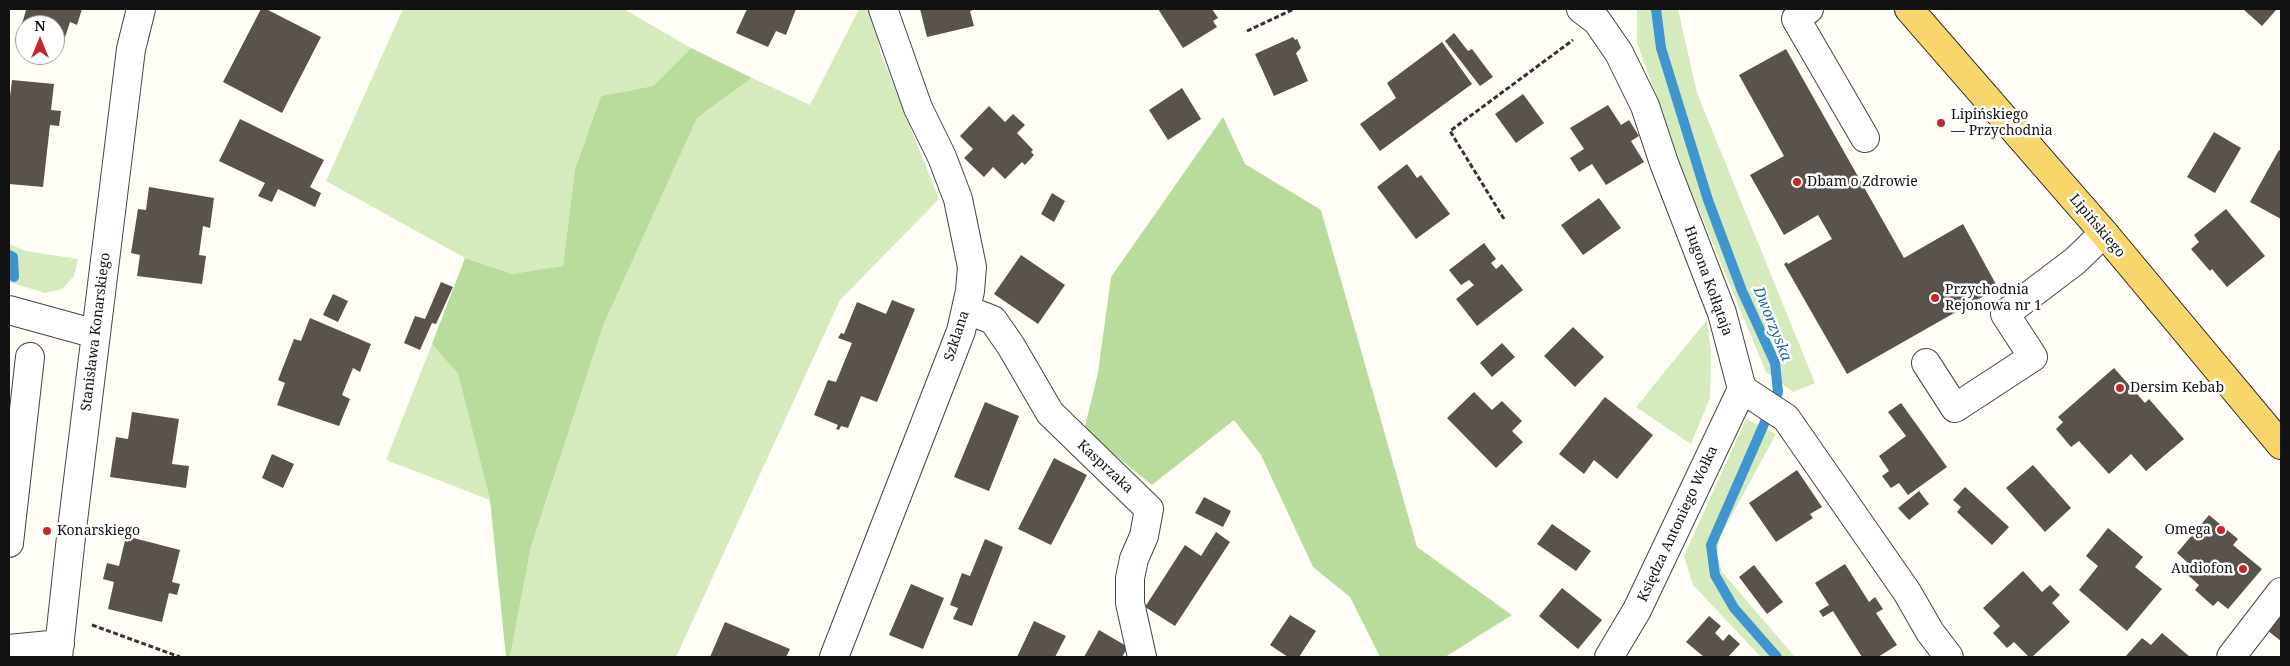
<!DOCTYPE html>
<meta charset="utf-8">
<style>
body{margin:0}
#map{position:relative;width:2290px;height:666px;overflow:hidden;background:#fffdf5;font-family:"Noto Serif",serif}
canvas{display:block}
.frame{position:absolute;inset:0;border:10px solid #111;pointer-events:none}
.north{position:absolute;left:15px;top:15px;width:50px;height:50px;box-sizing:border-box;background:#fff;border:1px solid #a0a0a0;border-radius:50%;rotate:0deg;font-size:14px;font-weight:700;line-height:20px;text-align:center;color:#111}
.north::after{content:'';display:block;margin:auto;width:18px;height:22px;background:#c4262e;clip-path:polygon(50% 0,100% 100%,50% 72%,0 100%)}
</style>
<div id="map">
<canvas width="2290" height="666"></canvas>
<div class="frame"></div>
<div class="north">N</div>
</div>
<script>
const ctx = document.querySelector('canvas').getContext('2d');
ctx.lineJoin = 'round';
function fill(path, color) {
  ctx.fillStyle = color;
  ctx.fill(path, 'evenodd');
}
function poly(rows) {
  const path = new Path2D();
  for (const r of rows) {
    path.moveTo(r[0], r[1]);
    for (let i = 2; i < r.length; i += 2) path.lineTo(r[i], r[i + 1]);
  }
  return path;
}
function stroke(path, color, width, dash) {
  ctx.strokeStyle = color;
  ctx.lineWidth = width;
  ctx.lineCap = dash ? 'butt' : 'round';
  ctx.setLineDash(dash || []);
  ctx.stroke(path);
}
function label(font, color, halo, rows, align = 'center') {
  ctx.font = font + ' "Noto Serif",serif';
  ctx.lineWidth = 5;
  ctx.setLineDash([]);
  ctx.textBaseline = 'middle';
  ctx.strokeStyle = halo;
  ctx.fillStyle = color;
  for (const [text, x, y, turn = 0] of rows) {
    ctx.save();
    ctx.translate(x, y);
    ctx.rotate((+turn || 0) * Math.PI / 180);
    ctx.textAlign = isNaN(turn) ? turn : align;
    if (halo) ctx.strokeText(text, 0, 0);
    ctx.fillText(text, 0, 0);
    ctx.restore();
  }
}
fill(poly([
 [403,9,624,9,691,48,653,86,601,96,575,169,563,267,512,274,465,258,326,181],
 [859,9,872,9,880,51,939,199,840,300,676,657,510,657,531,547,603,326,697,118,752,78,810,105],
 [1637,9,1678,9,1697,93,1815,383,1793,392,1766,372,1685,176,1637,43],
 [9,244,26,251,78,259,74,276,62,289,45,293,9,282],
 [1707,320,1711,352,1710,398,1691,444,1636,407],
 [432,344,458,374,490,500,386,460],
 [1746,419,1776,434,1720,537,1717,555,1722,572,1795,657,1761,657,1693,585,1684,556]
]), '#d5ebbd');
fill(poly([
 [691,48,752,78,697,118,603,326,531,547,510,657,506,657,490,500,458,374,432,344,465,258,512,274,563,266,575,169,601,96,653,86],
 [1223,117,1245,164,1321,210,1417,547,1512,615,1445,657,1380,657,1350,597,1313,567,1261,455,1234,420,1152,485,1084,430,1098,373,1111,277]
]), '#b9dc9c');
stroke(poly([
 [1656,9,1661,48,1708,200,1742,291,1775,363,1778,392,1711,545,1715,575,1734,608,1777,657],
 [9,255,13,257,14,277]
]), '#3f96cf', 10);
fill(poly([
 [22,9,82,9,77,25,70,22,62,47,55,45,55,25,25,25,25,36,19,34,26,10],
 [261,9,266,9,321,37,282,113,223,82],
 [747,9,796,9,786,35,776,31,768,47,736,33],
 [920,9,976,9,970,11,974,26,927,37],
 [1158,9,1212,9,1218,18,1213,21,1217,27,1183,48],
 [2243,9,2277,9,2262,26],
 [1454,33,1468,51,1472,49,1493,77,1480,86,1445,41],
 [1293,37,1295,40,1297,39,1301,48,1296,53,1308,81,1274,96,1255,54],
 [1442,42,1472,84,1380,151,1360,124,1396,98,1387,83],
 [1786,49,1904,258,1963,224,1998,288,1847,374,1784,264,1787,262,1788,264,1832,239,1818,215,1784,235,1750,175,1784,156,1739,75],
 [12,80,54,84,51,110,61,111,59,126,50,125,43,187,9,184,9,105],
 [1182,88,1201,119,1168,140,1149,110],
 [1523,94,1544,123,1516,143,1495,114],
 [1608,105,1621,125,1629,120,1639,136,1631,141,1644,162,1606,185,1592,164,1579,172,1570,158,1584,149,1570,128],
 [989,106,1005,122,1013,114,1025,125,1017,133,1033,150,1031,152,1034,155,1025,165,1022,162,1005,179,993,167,984,177,964,158,973,149,960,136],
 [240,119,324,160,310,187,321,193,315,207,278,189,272,202,258,196,265,183,219,161],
 [2214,132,2241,148,2215,193,2187,177],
 [2279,150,2281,151,2281,219,2250,202],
 [1407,164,1417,178,1421,175,1450,214,1416,239,1377,187],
 [149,187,214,198,210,228,203,226,199,255,206,256,202,284,137,276,140,255,131,253,138,209,146,210],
 [1052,193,1065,201,1054,222,1041,214],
 [1599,198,1621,228,1583,255,1561,225],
 [2226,209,2265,256,2227,287,2212,269,2210,271,2191,249,2199,242,2194,235],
 [1484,243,1496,259,1491,263,1496,269,1502,264,1523,290,1477,326,1456,299,1474,285,1469,280,1461,285,1449,270],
 [1021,255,1065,285,1038,324,994,294],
 [441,282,453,287,436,324,432,323,420,350,404,343,415,316,425,319],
 [333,294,348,301,338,322,323,315],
 [892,300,915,309,877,402,861,396,848,428,841,426,839,430,836,429,838,425,814,415,828,380,836,382,852,343,838,338,841,333,844,334,857,302,886,314],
 [310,318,371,344,360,372,353,368,342,395,350,399,339,426,277,405,285,383,278,380,294,339,301,341],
 [1573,327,1604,357,1575,387,1544,356],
 [1502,343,1515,357,1492,377,1480,363],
 [2114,368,2145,403,2149,399,2184,439,2146,471,2131,454,2109,474,2079,441,2071,447,2056,429,2063,422,2058,417],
 [1474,392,1492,410,1502,401,1522,421,1512,431,1523,442,1496,468,1447,418],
 [1605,397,1653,435,1617,479,1594,460,1584,474,1559,454],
 [985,402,1019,416,989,491,954,477],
 [1901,403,1947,467,1908,495,1899,483,1891,488,1882,476,1889,471,1879,456,1906,436,1888,412],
 [132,412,179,419,172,464,189,466,186,488,110,477,116,437,128,439],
 [272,454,294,464,283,488,262,478],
 [1054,458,1087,475,1051,545,1018,529],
 [2033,465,2071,508,2045,532,2006,488],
 [1797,470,1822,507,1810,514,1813,518,1776,542,1749,503],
 [1965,487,2009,527,1992,545,1957,512,1961,507,1953,500],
 [1919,491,1929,504,1909,520,1898,508],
 [1204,497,1231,511,1223,527,1195,513],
 [2209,515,2238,539,2233,545,2262,569,2228,609,2218,601,2213,606,2195,590,2199,585,2181,569,2187,562,2177,553],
 [1552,524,1591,551,1576,571,1537,544],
 [2108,528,2143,557,2135,567,2162,589,2127,631,2079,590,2098,566,2086,556],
 [1216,532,1230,542,1175,626,1145,607,1185,545,1201,556],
 [126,536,180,550,172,582,180,584,177,595,169,593,162,622,108,609,114,582,103,579,107,563,119,566],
 [985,539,1003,547,972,626,953,619,958,608,950,605,962,573,970,576],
 [1845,564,1869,602,1875,597,1883,609,1876,613,1897,645,1878,657,1862,657,1833,611,1823,617,1819,611,1829,605,1815,583],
 [1754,565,1783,602,1767,614,1739,577],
 [2023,571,2042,592,2050,585,2060,595,2052,603,2070,622,2032,657,2029,657,2014,642,2007,648,1993,633,2000,626,1983,608],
 [911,584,944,598,923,649,889,635],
 [1562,588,1602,620,1578,649,1539,616],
 [2281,614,2281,641,2268,631],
 [1290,615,1316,631,1299,657,1288,657,1270,645],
 [1709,616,1721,626,1715,633,1723,641,1729,634,1740,644,1728,657,1704,657,1686,642],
 [1034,621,1066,636,1055,657,1017,657],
 [725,622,790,649,786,657,710,657],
 [1099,630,1128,647,1122,657,1084,657],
 [2162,633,2190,657,2125,657,2142,638,2151,645]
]), '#5a524d');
const minor = poly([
 [1581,9,1597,21,1619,53,1645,106,1664,163,1722,313,1742,389,1786,418,1907,592,1930,632,1949,657],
 [1809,9,1796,19,1865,138],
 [9,310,96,334],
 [967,310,993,320,1011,346,1050,413,1149,509,1144,536,1134,559,1130,578,1130,603,1142,657],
 [1926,363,1955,408,2033,357,2005,314,2075,261,2104,233],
 [9,543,30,357],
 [9,649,60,644],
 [58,657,71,537,131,49,141,9],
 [834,657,961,331,970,291,972,267,958,199,942,157,918,108,883,9],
 [1609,657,1637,610,1742,389],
 [2231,657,2281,592]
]);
const major = poly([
 [1909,9,2104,233,2281,445]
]);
stroke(minor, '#444', 30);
stroke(major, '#222', 30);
stroke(poly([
 [1247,31,1294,9],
 [1504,219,1450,131,1573,40],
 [92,625,180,657]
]), '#333', 3, [5, 2.5]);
stroke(minor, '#fff', 28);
stroke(major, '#f9d66b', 28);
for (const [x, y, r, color] of [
 [1941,123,5,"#c4262e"],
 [1797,182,5,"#c4262e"],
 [1935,298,5,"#c4262e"],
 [2120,388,5,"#c4262e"],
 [2221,530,5,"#c4262e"],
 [47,531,5,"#c4262e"],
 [2243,569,5,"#c4262e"]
]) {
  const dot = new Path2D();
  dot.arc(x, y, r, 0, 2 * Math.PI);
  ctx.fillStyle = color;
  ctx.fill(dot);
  stroke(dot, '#fff', 2);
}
label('14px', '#111', '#fff', [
 ["Lipińskiego",1951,115],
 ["— Przychodnia",1951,131],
 ["Dbam o Zdrowie",1807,182],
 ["Przychodnia",1945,290],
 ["Rejonowa nr 1",1945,306],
 ["Dersim Kebab",2130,388],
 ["Omega",2211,530,"right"],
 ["Konarskiego",57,531],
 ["Audiofon",2233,569,"right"]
], 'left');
label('14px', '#111', '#fff', [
 ["Lipińskiego",2097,226,50],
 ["Hugona Kołłątaja",1708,281,70],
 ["Stanisława Konarskiego",96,332,-83],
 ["Szklana",957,336,-72],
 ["Kasprzaka",1105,467,43],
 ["Księdza Antoniego Wołka",1678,524,-65]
]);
label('italic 15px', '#1768a6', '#fff', [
 ["Dworzyska",1772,324,68]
]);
</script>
